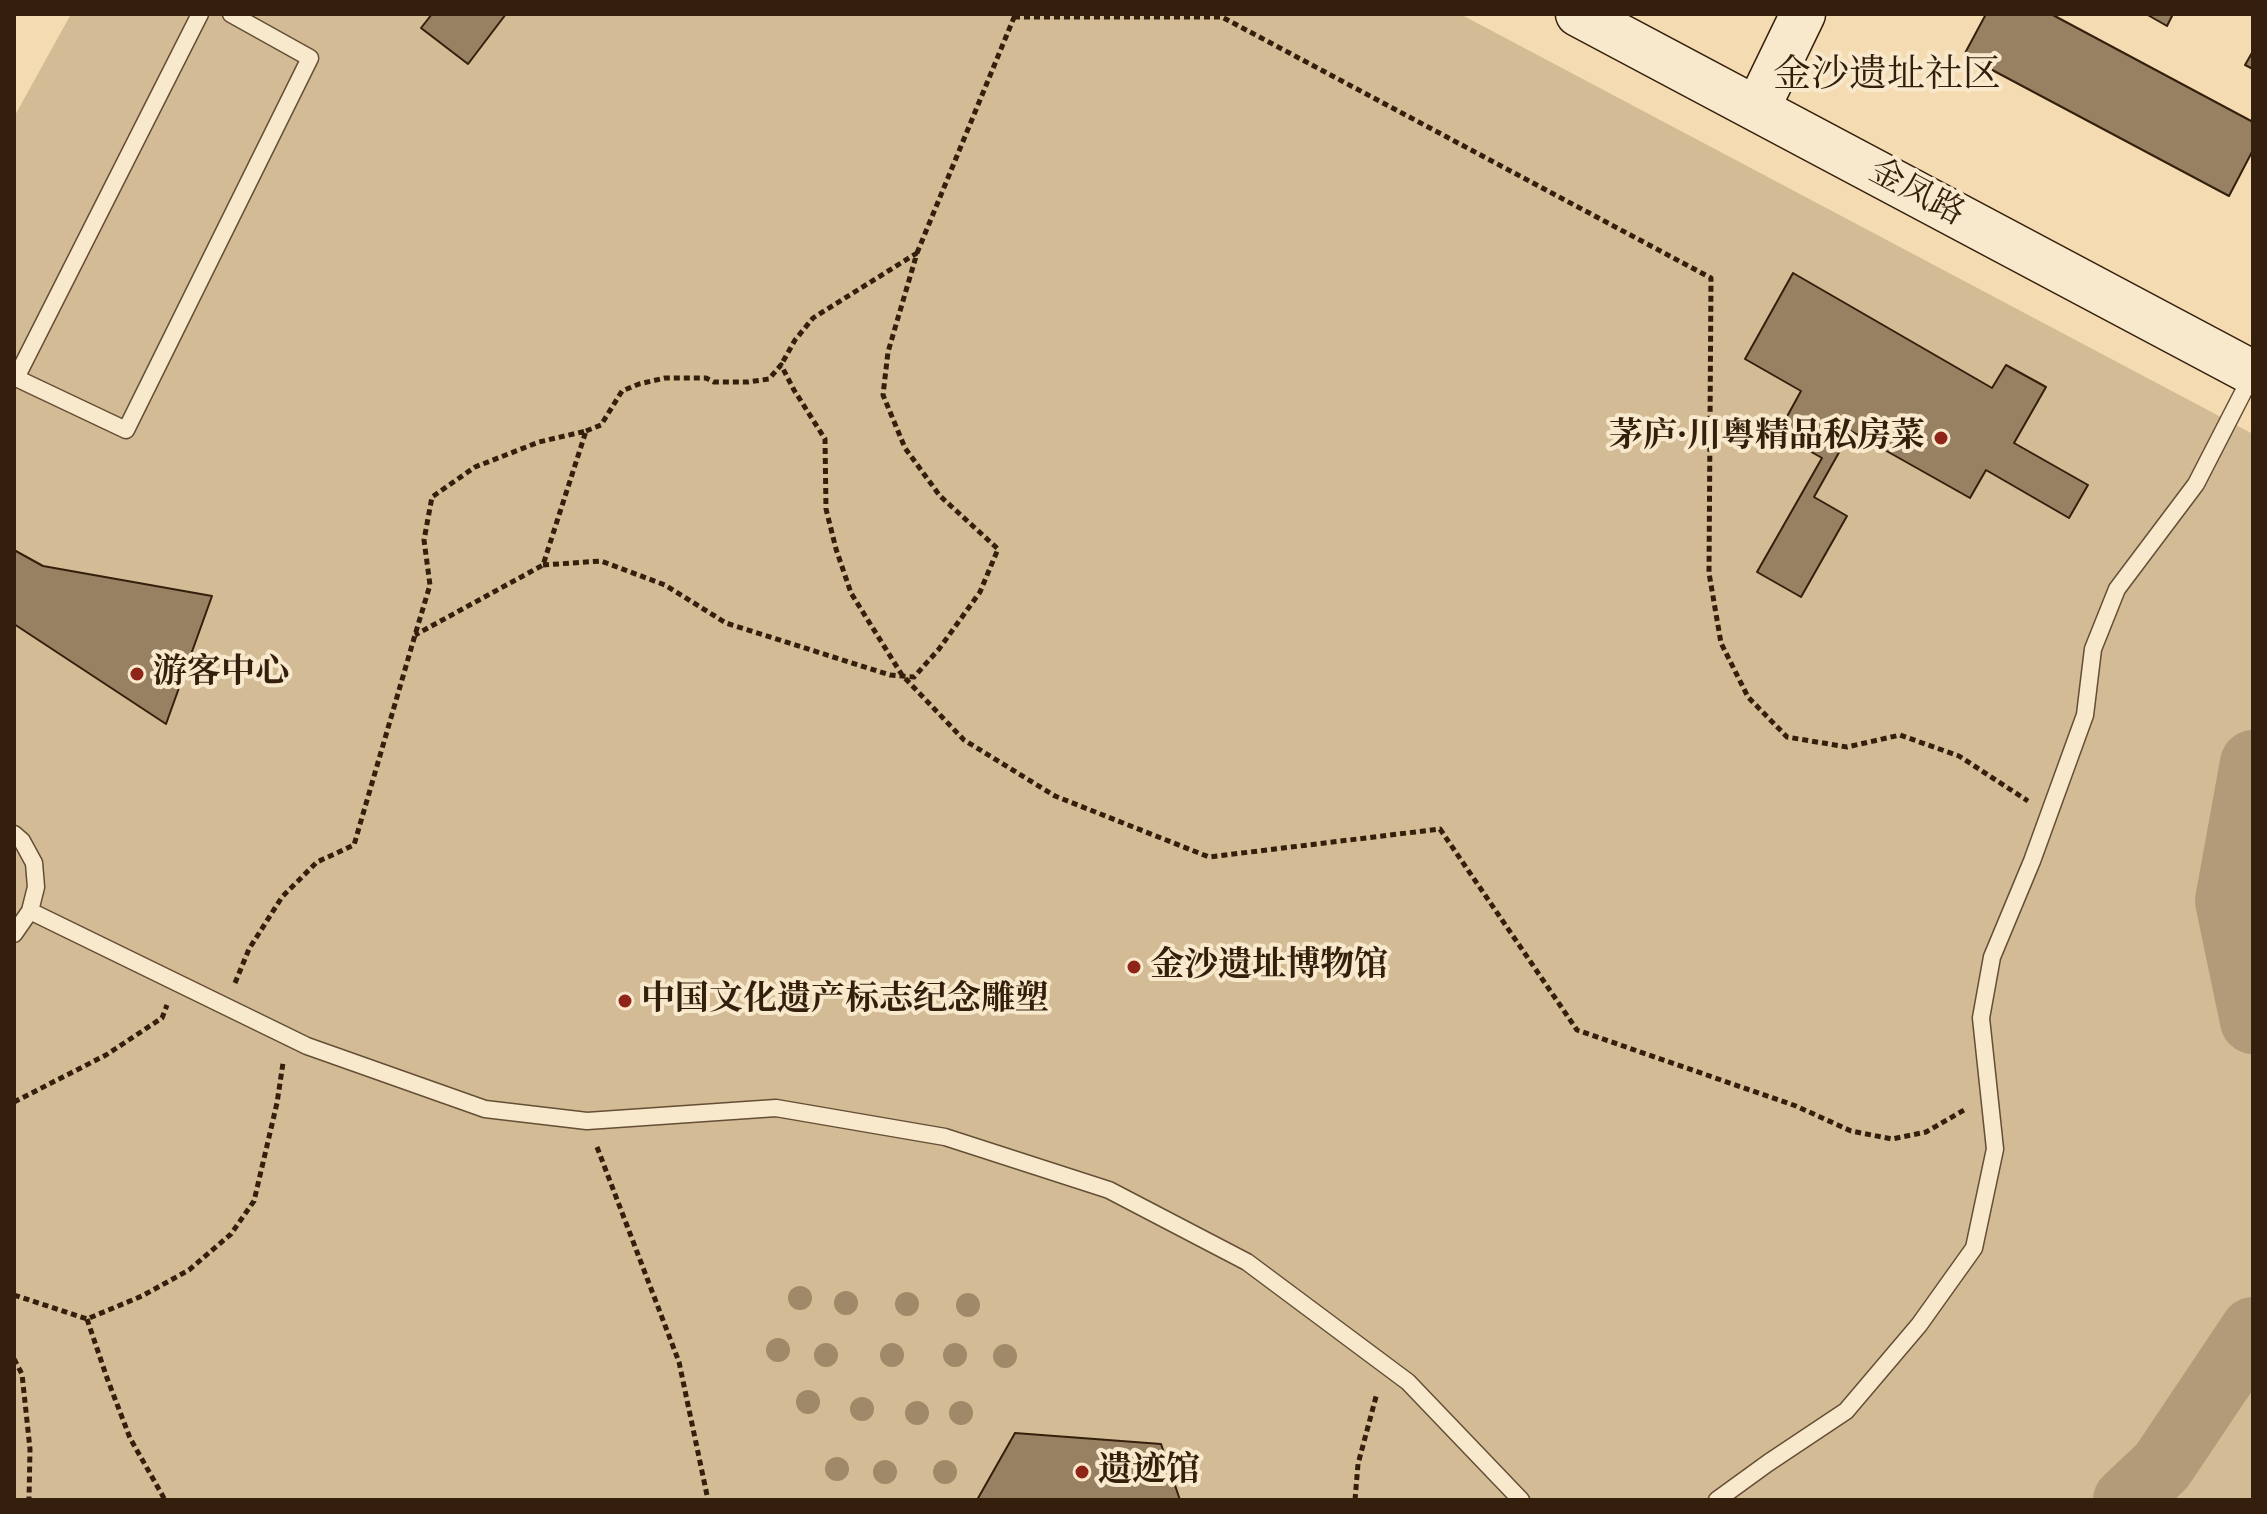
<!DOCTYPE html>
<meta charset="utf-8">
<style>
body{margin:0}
#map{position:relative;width:2267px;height:1514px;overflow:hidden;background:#f4dbb1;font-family:Cardo,serif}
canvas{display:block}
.frame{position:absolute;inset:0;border:16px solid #341f0c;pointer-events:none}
</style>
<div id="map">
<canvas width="2267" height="1514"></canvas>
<div class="frame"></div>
</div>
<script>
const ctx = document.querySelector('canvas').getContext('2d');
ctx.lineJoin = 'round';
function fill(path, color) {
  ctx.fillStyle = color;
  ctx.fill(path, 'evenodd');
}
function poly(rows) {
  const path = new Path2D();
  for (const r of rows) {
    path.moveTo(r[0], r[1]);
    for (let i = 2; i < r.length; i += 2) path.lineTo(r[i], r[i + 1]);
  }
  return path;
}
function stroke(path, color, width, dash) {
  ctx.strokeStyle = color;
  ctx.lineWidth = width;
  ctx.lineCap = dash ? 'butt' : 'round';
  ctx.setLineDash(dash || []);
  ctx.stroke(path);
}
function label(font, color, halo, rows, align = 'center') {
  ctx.font = font + ' Cardo,"Noto Serif SC",serif';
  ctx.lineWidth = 8;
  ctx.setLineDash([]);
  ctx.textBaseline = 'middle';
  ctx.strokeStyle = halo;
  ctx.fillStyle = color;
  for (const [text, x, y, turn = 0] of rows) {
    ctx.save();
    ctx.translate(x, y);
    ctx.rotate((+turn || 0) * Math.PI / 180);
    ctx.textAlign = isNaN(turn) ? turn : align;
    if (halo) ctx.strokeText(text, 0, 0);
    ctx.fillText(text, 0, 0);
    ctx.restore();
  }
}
fill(poly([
 [71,14,1460,14,2253,434,2253,1500,14,1500,14,117]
]), '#d3bb95');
stroke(poly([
 [2253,763,2228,901,2253,1021],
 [2126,1500,2162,1466,2253,1330]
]), '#b39b79', 66);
const building = poly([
 [432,14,506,14,468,64,421,28,432,14],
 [1986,14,2051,14,2253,122,2253,150,2229,196,1964,55,1986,14],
 [2146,14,2173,14,2167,26,2146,14],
 [2253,51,2253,69,2245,65,2253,51],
 [1793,273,1992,388,2006,365,2046,387,2014,443,2088,485,2069,518,1986,470,1970,498,1851,431,1814,497,1847,516,1801,597,1757,572,1822,458,1778,433,1801,391,1745,359,1793,273],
 [14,550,43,566,212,596,166,724,14,624,14,550],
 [1015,1433,1161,1444,1180,1500,977,1500,1015,1433]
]);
fill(building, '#988162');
stroke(building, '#341f0c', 2);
const lane = poly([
 [14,377,126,430,310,58,231,14],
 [16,378,200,14],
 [14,834,22,841,34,863,36,887,30,911,14,934],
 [30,911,307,1046,485,1109,587,1121,776,1108,945,1137,1109,1190,1247,1262,1408,1382,1521,1500],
 [1717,1500,1768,1463,1846,1411,1919,1325,1974,1248,1995,1149,1981,1018,1992,957,2032,861,2085,715,2093,649,2117,589,2196,484,2252,375]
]);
const secondary = poly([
 [1578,14,2253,373],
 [1757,109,1803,14]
]);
stroke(lane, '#644e35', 19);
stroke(secondary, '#341f0c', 47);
stroke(poly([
 [1014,17,1222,17,1711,278,1709,573,1721,643,1748,697,1787,737,1847,747,1900,735,1959,756,2028,801],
 [917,253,1015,15],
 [586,431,601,425,622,391,639,384,665,378,706,378,714,382,748,382,769,379,781,365,794,390,825,439,826,509,836,549,851,593,902,675,964,740,1055,796,1209,857,1440,829,1577,1030,1796,1106,1851,1131,1892,1139,1926,1132,1964,1110],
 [543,565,601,561,665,585,726,623,890,675,914,677,939,649,980,592,998,549,940,496,905,448,883,395,888,352,917,253,813,318,795,340,781,365],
 [235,983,249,949,282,897,317,862,354,845,415,635,430,585,424,540,432,497,475,467,539,442,586,431,543,565,415,635],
 [14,1102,106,1055,162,1018,167,1005],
 [597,1147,679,1362,708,1500],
 [14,1295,87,1319,142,1296,189,1270,231,1234,254,1201,277,1103,283,1063],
 [87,1319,107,1378,130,1438,165,1500],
 [14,1359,22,1374,30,1449,29,1500],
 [1355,1500,1358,1464,1377,1393]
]), '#341f0c', 5, [6, 4]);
stroke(lane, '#f8e8cc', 16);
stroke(secondary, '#f8e8cc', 44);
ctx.fillStyle = '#a08969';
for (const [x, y] of [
 [800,1298],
 [846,1303],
 [907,1304],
 [968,1305],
 [778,1350],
 [826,1355],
 [892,1355],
 [955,1355],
 [1005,1356],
 [808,1402],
 [862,1409],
 [917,1413],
 [961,1413],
 [837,1469],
 [885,1472],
 [945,1472]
]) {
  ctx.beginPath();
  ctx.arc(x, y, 12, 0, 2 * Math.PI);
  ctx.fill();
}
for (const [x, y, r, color] of [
 [1941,438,8,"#8f2418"],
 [137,674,8,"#8f2418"],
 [1134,967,8,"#8f2418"],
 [625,1001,8,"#8f2418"],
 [1082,1472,8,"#8f2418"]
]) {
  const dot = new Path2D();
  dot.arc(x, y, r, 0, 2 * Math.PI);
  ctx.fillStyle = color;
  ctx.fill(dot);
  stroke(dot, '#f8e8cc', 3);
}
label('34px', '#341f0c', '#f8e8cc', [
 ["金凤路",1916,194,28]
]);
label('bold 34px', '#341f0c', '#f8e8cc', [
 ["茅庐·川粤精品私房菜",1925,438,"right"],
 ["游客中心",153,674],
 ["金沙遗址博物馆",1150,967],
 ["中国文化遗产标志纪念雕塑",641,1001],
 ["遗迹馆",1098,1472]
], 'left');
label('38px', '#341f0c', '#f8e8cc', [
 ["金沙遗址社区",1887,77]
]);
</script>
